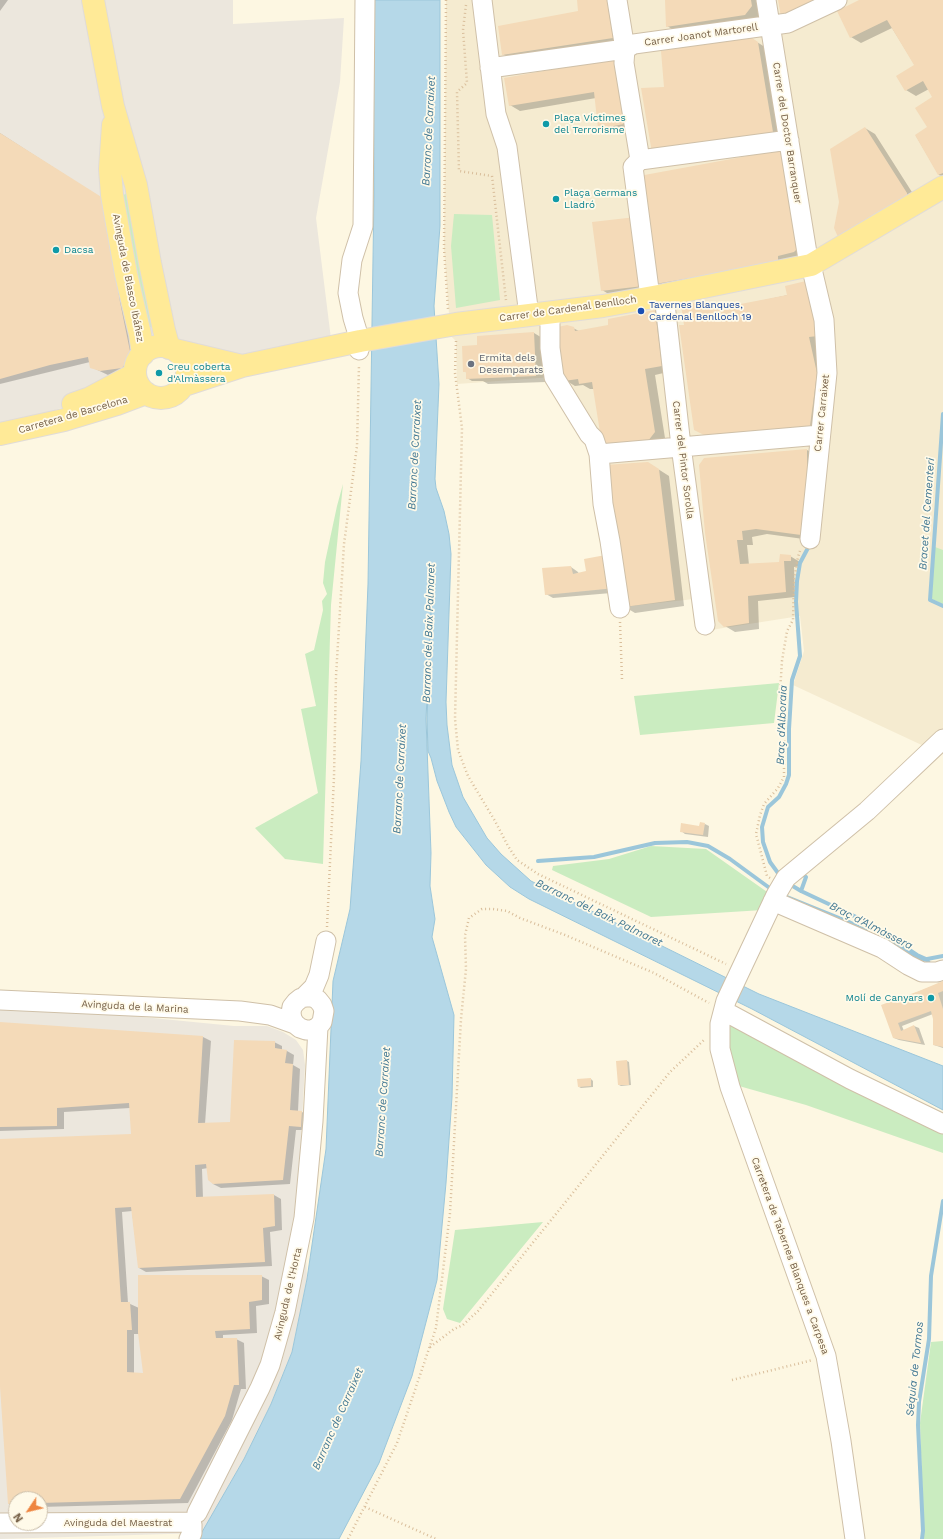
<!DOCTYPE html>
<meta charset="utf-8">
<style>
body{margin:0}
#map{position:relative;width:943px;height:1539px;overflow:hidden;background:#fdf7e2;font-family:"Work Sans",sans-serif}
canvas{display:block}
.north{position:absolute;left:8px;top:1491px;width:40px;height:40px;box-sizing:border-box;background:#fffae9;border:1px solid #c8bca8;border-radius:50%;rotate:235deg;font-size:11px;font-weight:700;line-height:16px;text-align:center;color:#766047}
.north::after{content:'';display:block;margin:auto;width:14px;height:18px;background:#ee8540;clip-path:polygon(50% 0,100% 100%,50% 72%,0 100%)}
</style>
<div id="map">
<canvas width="943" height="1539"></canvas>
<div class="north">N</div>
</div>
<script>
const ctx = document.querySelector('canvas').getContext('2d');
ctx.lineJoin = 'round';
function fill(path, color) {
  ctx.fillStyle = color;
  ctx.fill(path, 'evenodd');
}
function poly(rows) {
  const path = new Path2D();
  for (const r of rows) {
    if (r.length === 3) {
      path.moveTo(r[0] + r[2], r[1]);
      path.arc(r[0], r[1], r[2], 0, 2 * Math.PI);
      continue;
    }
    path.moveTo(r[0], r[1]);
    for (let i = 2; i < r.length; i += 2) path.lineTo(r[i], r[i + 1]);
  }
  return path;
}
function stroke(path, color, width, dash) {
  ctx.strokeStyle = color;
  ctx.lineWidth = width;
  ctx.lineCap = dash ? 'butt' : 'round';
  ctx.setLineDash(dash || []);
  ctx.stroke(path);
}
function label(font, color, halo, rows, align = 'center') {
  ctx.font = font + ' "Work Sans",sans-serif';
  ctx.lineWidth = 3.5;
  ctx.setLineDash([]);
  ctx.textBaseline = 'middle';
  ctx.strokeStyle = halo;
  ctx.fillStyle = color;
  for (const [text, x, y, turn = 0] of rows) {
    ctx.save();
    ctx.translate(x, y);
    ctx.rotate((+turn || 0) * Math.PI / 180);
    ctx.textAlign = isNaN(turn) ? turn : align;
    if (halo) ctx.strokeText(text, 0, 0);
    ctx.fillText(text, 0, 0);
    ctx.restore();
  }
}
fill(poly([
 [446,0,943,0,943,753,941,754,793,685,804,651,800,616,698,632,694,599,624,607,599,454,554,377,457,384,456,341,441,327,449,314,444,249]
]), '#f5ebd0');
fill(poly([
 [0,0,233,0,233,24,344,18,340,82,316,218,332,347,242,366,160,346,152,348,138,360,136,364,90,398,0,429],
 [0,1003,234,1026,267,1026,283,1032,296,1040,303,1050,305,1065,301,1139,307,1279,292,1352,271,1404,244,1459,202,1533,0,1539],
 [16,1499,40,1499,40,1523,16,1523]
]), '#ece7dd');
fill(poly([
 [127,193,156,326,148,328,122,196],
 [454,214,492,215,500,300,456,308,451,246],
 [343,484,331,605,323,864,285,859,255,828,318,793,301,709,316,706,305,654,314,650,323,610,322,601,327,594,323,583,325,562,337,506],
 [935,547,943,550,943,604,930,598],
 [779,683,774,723,640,735,634,696],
 [651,846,706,849,770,894,763,910,651,917,552,870,553,866,609,859],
 [740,1025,943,1130,943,1153,806,1105,739,1086,730,1064,727,1027],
 [543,1222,460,1323,447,1319,443,1309,455,1230],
 [943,1341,943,1539,924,1539,920,1423,931,1342]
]), '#caecc0');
const water = poly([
 [373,0,440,0,440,226,434,306,439,384,435,479,436,488,444,511,449,534,451,554,446,702,447,725,452,765,463,797,487,838,501,854,531,881,759,994,943,1066,943,1110,752,1009,529,899,510,887,486,865,456,827,449,812,437,781,431,758,428,751,427,719,432,586,426,719,431,853,430,886,435,919,432,937,454,1015,452,1097,446,1183,437,1280,412,1376,379,1463,339,1539,198,1539,244,1459,271,1404,292,1352,307,1279,326,1149,333,981,350,909,361,761,368,584,374,193,373,0]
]);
fill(water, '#b5d8e8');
stroke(water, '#9bc6da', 1);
fill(poly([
 [0,0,8,0,0,11],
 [578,0,616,0,622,43,513,60,503,54,579,12],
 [674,0,760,0,762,12,756,20,677,32,667,26],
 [861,0,943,0,943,177,939,175,916,136,928,128,934,97,929,89,916,96,906,90,915,65,892,28,861,43,851,37],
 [749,37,768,49,783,138,665,88],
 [616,59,634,130,609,134,599,128,596,98,520,111,510,105],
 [865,128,875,134,917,200,848,242],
 [0,133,110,204,138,360,129,371,108,375,91,367,90,362,0,384],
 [780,151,790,157,805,257,666,289,656,283,653,291,612,296,602,290,636,218],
 [820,287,820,431,715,440,695,429,685,326,699,303,705,306,718,303,727,308,788,295],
 [655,311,665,317,672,371,655,375,665,438,659,446,613,451,594,389,590,389,583,385,575,386,565,380,573,328,579,331,610,326],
 [534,333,544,339,546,382,488,384,483,381,472,381,467,378,467,373,464,371],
 [807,450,817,456,811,540,767,534,752,537,753,545,747,545,749,565,780,563,790,556,800,562,801,566,794,567,795,597,758,601,759,629,735,632,725,626,706,533],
 [658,469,669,476,684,606,635,613,625,607,623,592,553,598,546,594,571,567,578,572,579,574,587,572,611,555],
 [705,824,709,826,708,837,685,834,681,831,700,827],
 [943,982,943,1048,934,1045,933,1014,902,1026,904,1031,914,1026,919,1028,925,1045,899,1040,894,1038,882,1006],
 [0,1023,203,1037,211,1041,205,1124,230,1123,274,1042,282,1046,282,1050,287,1051,294,1055,293,1065,300,1069,298,1111,302,1112,309,1116,308,1130,296,1130,290,1184,221,1188,213,1184,208,1168,202,1169,203,1198,274,1195,281,1199,282,1230,270,1232,272,1266,146,1272,139,1268,132,1211,122,1212,128,1303,139,1308,261,1276,269,1280,269,1304,256,1306,257,1333,223,1335,223,1339,236,1339,244,1343,246,1389,241,1389,232,1420,188,1503,40,1507,40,1499,16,1499,16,1508,9,1504,0,1364,0,1140,132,1135,130,1108,64,1112,64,1129,0,1131],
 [134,1334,139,1334,144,1374,134,1373],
 [627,1061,629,1062,631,1085,621,1086,619,1085],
 [591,1079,593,1081,593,1087,581,1088,579,1087]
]), '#0003');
stroke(poly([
 [943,414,930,600,943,606],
 [538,861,594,857,655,843,687,842,708,846,730,859,771,889],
 [778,873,770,862,763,842,762,827,768,807,779,797,786,784,789,775,789,729,792,680,800,656,796,602,797,581,800,563,809,546],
 [801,873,806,877,801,891],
 [791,885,801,891,869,923,917,955,926,959,931,966],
 [787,897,849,922,866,931],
 [889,942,917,959,922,960,943,956],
 [922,1539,923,1531,918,1425,919,1402,929,1339,931,1276,943,1201]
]), '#9bc6da', 4);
fill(poly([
 [577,0,607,0,613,38,502,55,498,26,578,11],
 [665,0,751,0,752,6,745,15,666,27],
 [778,0,816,0,781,17],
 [859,0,943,0,943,173,938,175,915,135,927,127,915,108,932,97,923,81,905,91,896,76,914,65,887,20,850,38,837,11],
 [749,36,758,42,773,132,769,135,652,153,641,88,664,87,661,51],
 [616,58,624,124,598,129,594,92,509,106,504,78],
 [865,127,907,193,907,199,838,237,834,228,839,202,830,149],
 [0,133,103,198,120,302,131,356,122,368,100,371,90,368,88,357,50,365,0,379],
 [780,150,798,248,794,252,778,256,778,263,655,284,639,176],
 [636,217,643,286,601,291,592,222],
 [810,280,818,336,809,337,817,373,810,426,704,435,694,430,679,325,684,325,681,305,699,302,702,305,719,302,720,308,787,295,785,286],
 [655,310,662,366,645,369,655,432,648,441,602,445,592,382,579,384,578,379,564,381,553,328,567,325,574,327,575,331,608,325,608,319],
 [534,332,536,376,466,379,466,372,463,372,462,346,477,345,477,336],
 [807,449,807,477,801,535,756,529,742,531,743,540,737,540,740,564,779,562,780,554,791,555,791,561,784,561,786,592,748,596,749,623,724,627,718,621,705,533,699,465,704,458],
 [648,462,659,469,675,600,624,607,605,465],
 [611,554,615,588,545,595,542,568,571,566,573,574,586,571,584,559],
 [700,822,705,823,703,835,680,832,681,823,699,826],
 [943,981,943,991,938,993,943,1009,943,1047,933,1045,933,1019,931,1011,898,1023,901,1031,914,1025,921,1043,893,1038,881,1005,919,991],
 [0,1022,203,1036,198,1123,230,1122,234,1040,275,1041,275,1048,287,1050,285,1063,293,1064,290,1110,302,1111,301,1127,289,1126,283,1180,213,1184,208,1180,206,1164,195,1165,196,1197,274,1194,275,1226,263,1228,265,1262,138,1268,131,1207,115,1208,121,1302,130,1302,132,1330,127,1330,127,1372,143,1373,138,1333,138,1275,262,1275,262,1300,249,1302,250,1329,215,1331,216,1338,237,1338,239,1385,234,1385,225,1416,180,1499,40,1503,40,1499,16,1499,16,1504,8,1504,0,1387,0,1139,131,1134,129,1103,57,1108,57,1126,0,1127],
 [627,1060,629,1085,618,1085,616,1061],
 [591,1078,591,1086,578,1087,577,1079]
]), '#f4dab8');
const minor = poly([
 [482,0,496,114,507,147,529,315],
 [617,0,625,49,624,63,640,160],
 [766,0,807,253,811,265,824,320,827,373,810,539],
 [490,68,625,49,634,44,788,23,837,0],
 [640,160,789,140],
 [640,160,633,167,650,297],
 [664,295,681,446,705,625],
 [550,313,550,348,554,377,589,434,594,439,599,454,603,504,610,541,620,608],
 [359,350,360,341,353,318,348,293,352,260,363,226,365,0],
 [599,454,820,435],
 [773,901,882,948,908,965,922,972,937,972,943,970],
 [304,997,314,987,319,975,326,941],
 [0,1000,240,1011,270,1015,295,1024,300,1028,306,1030,312,1030,318,1027,322,1022,324,1011,322,1005,318,1000,313,997,307,997,301,998,296,1002,292,1007,291,1013,292,1019,295,1024],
 [724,1011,850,1079,943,1124],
 [197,1513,260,1388,270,1365,285,1312,304,1218,313,1121,318,1027],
 [0,1523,189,1522],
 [189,1539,192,1533,192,1524],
 [855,1539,841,1441,826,1356,730,1087,720,1049,720,1024,726,1001,776,895,786,878,867,811,943,739]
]);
const major = poly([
 [93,0,113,106,136,185,150,263,164,330,169,348],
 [113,125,110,169,112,195,126,274,140,334,143,354],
 [161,372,26],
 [175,350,242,366],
 [184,385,242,366,360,341,456,324,603,306,664,295,811,265,943,187],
 [73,404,90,398,135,374],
 [0,434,64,420,117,404,146,393]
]);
stroke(minor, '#cfc0a8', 21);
stroke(major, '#e1dcd7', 24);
stroke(poly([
 [446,0,444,249,448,309],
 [466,5,463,30,467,83,457,92,459,171,492,176],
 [492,176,506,300],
 [456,341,455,373,462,428,455,719,458,750,468,776,495,821,508,846,517,860,538,874,726,964],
 [620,622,622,679],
 [770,878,767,876,756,834,760,815,764,804,778,788,784,777,784,718,780,692,782,661,787,631,793,620,794,580,798,557,800,551],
 [327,927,334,777,336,676,344,544,357,446,359,365],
 [430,1347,454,1329,463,1325,478,1311,670,1072,705,1039],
 [732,1380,813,1360],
 [365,1507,436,1539],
 [348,1539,397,1443,436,1328,450,1213,461,1019,466,969,465,935,469,918,482,909,493,909,507,911,520,918,565,935,654,973,709,1003]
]), '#d9be9b', 2.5, [1, 3]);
stroke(minor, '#fff', 19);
stroke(major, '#ffea97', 22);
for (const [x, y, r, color] of [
 [546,124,4,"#0f9aa8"],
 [556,199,4,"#0f9aa8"],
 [56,250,4,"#0f9aa8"],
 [641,311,4,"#1a4fb4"],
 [471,364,4,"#6b7280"],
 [159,373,4,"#0f9aa8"],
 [931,998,4,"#0f9aa8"]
]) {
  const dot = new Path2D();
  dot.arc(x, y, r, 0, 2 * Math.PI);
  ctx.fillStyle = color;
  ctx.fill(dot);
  stroke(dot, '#fffae9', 1.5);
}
label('10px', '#766047', '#fffae9', [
 ["Carrer Joanot Martorell",701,35,-8],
 ["Carrer del Doctor Barranquer",787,133,81],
 ["Avinguda de Blasco Ibáñez",128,278,79],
 ["Carrer de Cardenal Benlloch",568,309,-8],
 ["Carrer Carraixet",822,413,-84],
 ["Carretera de Barcelona",73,415,-16],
 ["Carrer del Pintor Sorolla",683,460,83],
 ["Avinguda de la Marina",135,1007,3],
 ["Carretera de Tabernes Blanques a Carpesa",790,1256,70],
 ["Avinguda de l'Horta",288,1294,-77],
 ["Avinguda del Maestrat",118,1523]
]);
label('10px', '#0d838f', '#fffae9', [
 ["Plaça Víctimes",554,118],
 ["del Terrorisme",554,130],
 ["Plaça Germans",564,193],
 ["Lladró",564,205],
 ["Dacsa",64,250],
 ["Creu coberta",167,367],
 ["d'Almàssera",167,379],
 ["Molí de Canyars",923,998,"right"]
], 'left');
label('10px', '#164399', '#fffae9', [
 ["Tavernes Blanques,",649,305],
 ["Cardenal Benlloch 19",649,317]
], 'left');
label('10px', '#5b616d', '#fffae9', [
 ["Ermita dels",479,358],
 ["Desemparats",479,370]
], 'left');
label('italic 11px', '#427893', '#fffae9', [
 ["Barranc de Carraixet",429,131,-87],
 ["Barranc de Carraixet",415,455,-87],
 ["Bracet del Cementeri",927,514,-86],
 ["Barranc del Baix Palmaret",429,633,-88],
 ["Braç d'Alboraia",782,725,-88],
 ["Barranc de Carraixet",400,779,-87],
 ["Barranc del Baix Palmaret",599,913,26],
 ["Braç d'Almàssera",871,926,27],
 ["Barranc de Carraixet",383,1102,-86],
 ["Séquia de Tormos",915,1369,-84],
 ["Barranc de Carraixet",338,1419,-66]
]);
</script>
